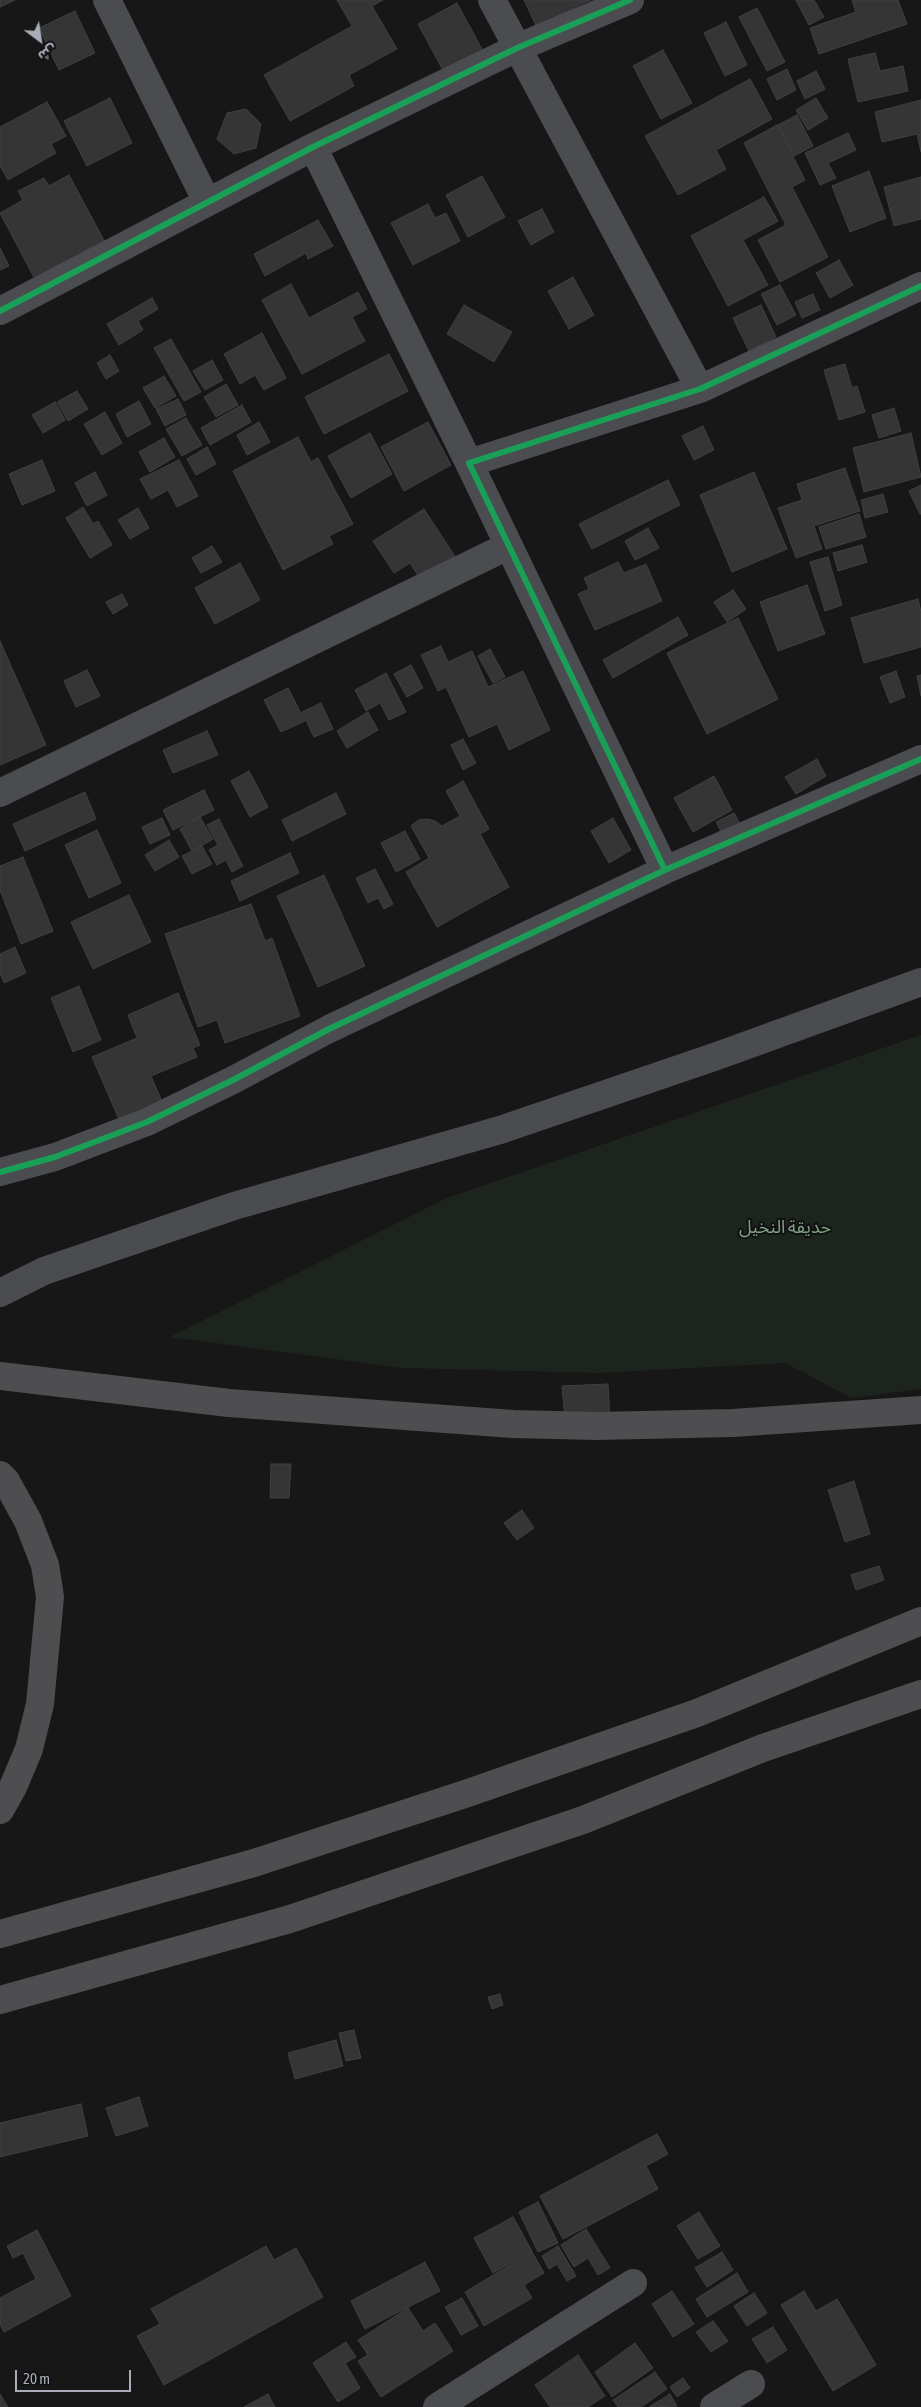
<!DOCTYPE html>
<meta charset="utf-8">
<style>
body{margin:0}
#map{position:relative;width:921px;height:2407px;overflow:hidden;background:#171717;font-family:"Asap Condensed","Noto Sans Arabic",sans-serif}
canvas{display:block}
.north{position:absolute;left:15px;top:15px;width:50px;height:50px;-webkit-text-stroke:4px #111113;paint-order:stroke;rotate:149deg;font-size:14px;font-weight:700;line-height:20px;text-align:center;color:#a8adb8}
.north::after{content:'';display:block;margin:auto;width:18px;height:22px;background:#a8adb8;clip-path:polygon(50% 0,100% 100%,50% 72%,0 100%)}
.scale{position:absolute;left:15px;top:2370px;width:116px;height:22px;box-sizing:border-box;border:2px solid #a8adb8;border-top:0;padding-left:6px;font-size:15px;line-height:18px;white-space:nowrap;color:#a8adb8;-webkit-text-stroke:4px #111113;paint-order:stroke}
</style>
<div id="map">
<canvas width="921" height="2407"></canvas>
<div class="north">ش</div>
<div class="scale">20 m</div>
</div>
<script>
const ctx = document.querySelector('canvas').getContext('2d');
ctx.lineJoin = 'round';
function fill(path, color) {
  ctx.fillStyle = color;
  ctx.fill(path, 'evenodd');
}
function poly(rows) {
  const path = new Path2D();
  for (const r of rows) {
    path.moveTo(r[0], r[1]);
    for (let i = 2; i < r.length; i += 2) path.lineTo(r[i], r[i + 1]);
  }
  return path;
}
function stroke(path, color, width, dash) {
  ctx.strokeStyle = color;
  ctx.lineWidth = width;
  ctx.lineCap = dash ? 'butt' : 'round';
  ctx.setLineDash(dash || []);
  ctx.stroke(path);
}
function label(font, color, halo, rows, align = 'center') {
  ctx.font = font + ' "Asap Condensed","Noto Sans Arabic",sans-serif';
  ctx.lineWidth = 4;
  ctx.setLineDash([]);
  ctx.textBaseline = 'middle';
  ctx.strokeStyle = halo;
  ctx.fillStyle = color;
  for (const [text, x, y, turn = 0] of rows) {
    ctx.save();
    ctx.translate(x, y);
    ctx.rotate((+turn || 0) * Math.PI / 180);
    ctx.textAlign = isNaN(turn) ? turn : align;
    if (halo) ctx.strokeText(text, 0, 0);
    ctx.fillText(text, 0, 0);
    ctx.restore();
  }
}
fill(poly([
 [921,1035,921,1389,852,1398,785,1363,599,1373,403,1368,170,1337,447,1198]
]), '#1d241e');
const building = poly([
 [0,0,15,0,0,7,0,0],
 [337,0,383,0,372,6,397,49,349,75,354,86,290,121,264,75,352,26,337,0],
 [524,0,591,0,573,8,577,16,540,34,524,0],
 [796,0,814,0,824,17,809,25,796,0],
 [852,0,898,0,907,24,819,54,810,28,856,12,852,0],
 [457,3,483,51,444,72,418,24,457,3],
 [757,8,785,62,767,71,739,17,757,8],
 [75,11,95,53,59,70,39,28,75,11],
 [726,22,747,65,725,76,704,33,726,22],
 [663,50,692,103,661,119,633,66,663,50],
 [875,53,880,71,903,66,908,91,858,102,848,59,875,53],
 [787,69,796,90,777,100,767,79,787,69],
 [816,71,825,89,805,99,797,81,816,71],
 [750,79,772,119,716,150,726,169,678,195,645,136,750,79],
 [110,98,132,143,87,166,64,121,110,98],
 [816,98,828,118,808,130,796,110,816,98],
 [921,100,921,152,917,134,882,142,875,112,921,100],
 [47,102,66,136,51,144,56,153,8,180,0,166,0,127,47,102],
 [246,109,261,124,256,148,234,154,217,139,227,113,246,109],
 [797,115,813,146,794,156,778,125,797,115],
 [777,125,805,180,792,187,828,257,780,282,758,240,786,225,744,143,777,125],
 [848,133,856,150,828,163,836,178,820,185,805,153,848,133],
 [869,171,886,218,850,232,832,186,869,171],
 [69,175,106,244,36,281,0,213,23,200,18,191,44,178,49,186,69,175],
 [482,176,505,217,468,237,446,195,482,176],
 [921,177,921,219,894,226,884,187,921,177],
 [764,197,778,221,743,240,768,285,728,306,691,236,764,197],
 [428,204,435,218,446,213,460,241,413,265,391,223,428,204],
 [542,209,554,232,531,245,518,221,542,209],
 [318,220,333,246,308,259,306,253,265,276,254,254,318,220],
 [0,248,9,266,0,270,0,248],
 [839,260,853,285,830,298,816,273,839,260],
 [573,277,594,315,569,329,548,291,573,277],
 [291,284,309,318,358,292,367,309,352,317,365,341,302,374,262,300,291,284],
 [780,285,796,315,777,325,761,294,780,285],
 [813,294,820,310,802,318,795,302,813,294],
 [152,298,158,309,138,321,143,330,119,345,107,324,152,298],
 [464,305,512,332,494,362,447,334,464,305],
 [761,305,776,337,749,351,733,318,761,305],
 [262,333,286,378,264,390,255,375,240,384,224,354,262,333],
 [171,339,201,392,184,401,154,348,171,339],
 [389,354,408,391,324,434,305,397,389,354],
 [110,355,119,371,106,379,97,363,110,355],
 [212,360,223,380,205,390,193,371,212,360],
 [845,364,852,388,857,386,865,412,839,420,824,370,845,364],
 [164,376,176,396,155,408,143,388,164,376],
 [226,384,238,405,216,417,204,397,226,384],
 [77,391,88,409,68,421,57,402,77,391],
 [178,399,186,415,165,426,156,409,178,399],
 [139,401,151,424,127,437,116,414,139,401],
 [55,402,65,420,43,433,32,415,55,402],
 [242,405,251,422,210,445,201,428,242,405],
 [894,408,901,431,879,438,872,415,894,408],
 [105,412,122,443,102,455,84,424,105,412],
 [186,418,202,445,182,456,166,429,186,418],
 [259,422,270,442,247,455,237,435,259,422],
 [428,422,451,465,404,491,381,447,428,422],
 [703,426,714,450,694,460,682,436,703,426],
 [370,433,392,474,351,498,328,456,370,433],
 [911,433,921,477,864,492,853,448,911,433],
 [298,437,311,462,318,458,353,524,329,536,333,544,283,570,233,471,298,437],
 [164,438,175,457,150,472,139,452,164,438],
 [207,447,216,464,196,475,187,459,207,447],
 [42,460,55,491,22,505,9,474,42,460],
 [179,460,198,496,177,507,168,490,151,499,140,479,179,460],
 [845,468,860,511,814,526,822,549,796,558,778,508,802,500,797,484,845,468],
 [95,472,107,495,87,506,75,483,95,472],
 [754,472,787,549,732,572,700,495,754,472],
 [668,480,680,505,592,549,579,524,668,480],
 [921,485,921,514,920,514,909,491,921,485],
 [883,494,888,512,865,518,861,500,883,494],
 [83,507,93,524,98,521,112,545,90,558,66,518,83,507],
 [138,508,149,528,130,539,118,520,138,508],
 [424,509,456,558,421,580,410,563,394,573,373,541,424,509],
 [859,514,866,537,826,549,819,527,859,514],
 [648,528,659,548,635,560,625,541,648,528],
 [862,545,867,562,838,571,833,553,862,545],
 [212,546,222,562,201,573,192,558,212,546],
 [828,557,842,605,825,611,810,562,828,557],
 [618,562,624,573,646,564,662,601,595,630,578,594,589,589,584,578,618,562],
 [240,563,260,600,215,624,195,588,240,563],
 [807,585,825,634,778,651,760,602,807,585],
 [733,590,746,609,727,622,714,602,733,590],
 [122,594,128,605,113,614,106,602,122,594],
 [918,599,921,612,921,647,864,663,851,618,918,599],
 [678,617,688,635,613,678,603,660,678,617],
 [738,618,778,699,707,734,667,653,738,618],
 [0,641,46,745,0,765,0,641],
 [441,646,448,662,472,651,488,687,523,671,550,730,509,750,497,724,469,737,446,687,438,691,421,655,441,646],
 [490,649,505,677,493,683,478,656,490,649],
 [411,665,423,688,407,697,394,674,411,665],
 [87,670,100,696,76,707,64,681,87,670],
 [896,671,905,697,890,703,880,677,896,671],
 [386,673,406,712,389,720,380,703,366,711,355,690,386,673],
 [921,675,921,696,917,676,921,675],
 [288,688,305,721,281,732,264,700,288,688],
 [321,703,333,729,314,737,302,712,321,703],
 [368,712,378,730,347,748,337,731,368,712],
 [207,731,218,755,173,773,163,750,207,731],
 [463,739,476,763,463,770,451,745,463,739],
 [817,759,826,776,796,794,785,777,817,759],
 [249,771,268,807,250,817,231,781,249,771],
 [714,776,732,810,693,832,674,798,714,776],
 [463,781,489,829,480,834,509,887,437,927,406,872,429,858,411,826,418,820,428,819,435,821,442,826,460,816,446,791,463,781],
 [204,790,214,810,173,830,163,810,204,790],
 [85,792,96,819,25,851,13,824,85,792],
 [336,793,346,814,292,841,282,820,336,793],
 [734,813,743,829,725,839,716,822,734,813],
 [200,817,213,839,192,851,180,829,200,817],
 [162,818,170,835,150,844,142,827,162,818],
 [613,818,631,850,609,863,591,831,613,818],
 [219,819,243,866,232,872,226,860,217,865,209,850,218,845,207,825,219,819],
 [97,830,121,883,89,898,65,845,97,830],
 [405,831,420,859,396,872,381,843,405,831],
 [169,840,179,857,155,871,145,855,169,840],
 [202,846,212,864,192,874,182,856,202,846],
 [290,853,299,873,240,901,231,881,290,853],
 [23,857,53,931,21,944,0,890,0,866,23,857],
 [375,869,393,904,384,909,378,898,368,903,356,878,375,869],
 [324,875,365,966,318,987,277,896,324,875],
 [129,895,151,942,93,969,71,922,129,895],
 [251,904,265,941,272,938,300,1016,225,1043,217,1020,198,1027,165,934,251,904],
 [15,947,26,973,4,983,0,973,0,954,15,947],
 [79,986,101,1040,73,1052,51,998,79,986],
 [178,993,200,1045,193,1048,197,1057,151,1076,164,1106,121,1124,92,1057,137,1038,128,1015,178,993],
 [608,1384,610,1418,565,1420,562,1386,608,1384],
 [271,1464,291,1464,289,1498,270,1498,271,1464],
 [854,1481,870,1534,845,1542,828,1490,854,1481],
 [522,1510,534,1528,517,1540,504,1523,522,1510],
 [879,1566,884,1580,856,1590,851,1575,879,1566],
 [500,1994,503,2005,492,2009,488,1997,500,1994],
 [354,2030,361,2058,346,2061,339,2033,354,2030],
 [336,2040,343,2066,295,2079,288,2053,336,2040],
 [139,2097,148,2126,116,2136,106,2108,139,2097],
 [81,2104,88,2136,0,2157,0,2123,81,2104],
 [657,2134,668,2154,646,2166,658,2189,563,2239,540,2196,657,2134],
 [538,2202,558,2243,538,2252,519,2212,538,2202],
 [699,2212,720,2246,698,2259,677,2226,699,2212],
 [513,2217,532,2251,493,2273,474,2238,513,2217],
 [586,2229,610,2268,598,2275,588,2258,574,2267,561,2245,586,2229],
 [37,2230,71,2296,4,2332,0,2324,0,2298,36,2279,23,2253,13,2258,7,2246,37,2230],
 [266,2246,274,2260,296,2248,323,2297,164,2385,137,2336,160,2324,151,2309,266,2246],
 [558,2246,576,2276,567,2281,557,2264,549,2269,542,2256,558,2246],
 [532,2252,544,2273,524,2285,532,2298,484,2326,465,2292,532,2252],
 [722,2252,733,2270,707,2287,695,2268,722,2252],
 [425,2262,440,2291,365,2329,351,2301,425,2262],
 [737,2273,748,2292,707,2317,696,2299,737,2273],
 [672,2291,694,2324,673,2337,652,2304,672,2291],
 [804,2291,816,2311,837,2299,876,2365,833,2391,781,2305,804,2291],
 [754,2293,767,2313,747,2326,734,2306,754,2293],
 [462,2298,478,2326,461,2335,445,2307,462,2298],
 [408,2308,423,2331,435,2323,453,2351,381,2397,358,2361,368,2355,358,2340,408,2308],
 [713,2321,728,2341,711,2352,696,2332,713,2321],
 [773,2327,787,2350,767,2363,752,2339,773,2327],
 [346,2342,356,2357,345,2363,360,2388,338,2402,313,2363,346,2342],
 [635,2343,653,2368,612,2397,595,2372,635,2343],
 [578,2355,605,2396,588,2407,550,2407,535,2385,578,2355],
 [655,2372,667,2389,641,2407,618,2407,613,2400,655,2372],
 [683,2378,690,2388,677,2397,670,2387,683,2378],
 [0,2394,8,2407,0,2407,0,2394],
 [268,2394,275,2407,244,2407,268,2394],
 [670,2394,677,2406,649,2407,670,2394]
]);
fill(building, '#353536');
stroke(building, '#3f4043', 1);
stroke(poly([
 [107,0,207,202],
 [492,0,700,389],
 [313,147,469,463],
 [0,311,313,147,517,48,630,0],
 [0,793,508,546],
 [665,870,469,463,700,389,921,286],
 [0,1172,55,1157,147,1122,233,1080,329,1029,665,870,921,759],
 [0,1293,44,1271,234,1206,500,1130,717,1056,921,982],
 [437,2407,633,2283],
 [714,2407,751,2384]
]), '#4b4c50', 28);
stroke(poly([
 [0,1376,229,1403,513,1424,597,1426,733,1423,921,1410],
 [0,1475,6,1481,28,1521,45,1565,50,1597,40,1704,29,1749,13,1787,0,1810],
 [0,1934,254,1863,468,1793,697,1713,921,1621],
 [0,2000,290,1919,583,1820,763,1748,921,1694]
]), '#4e4e51', 28);
stroke(poly([
 [0,311,313,147,517,48,630,0],
 [665,870,469,463,700,389,921,286],
 [0,1172,55,1157,147,1122,233,1080,329,1029,665,870,921,759]
]), '#1a9f57', 6);
label('18px', '#7fa381', '#111113', [
 ["حديقة النخيل",785,1227]
]);
</script>
